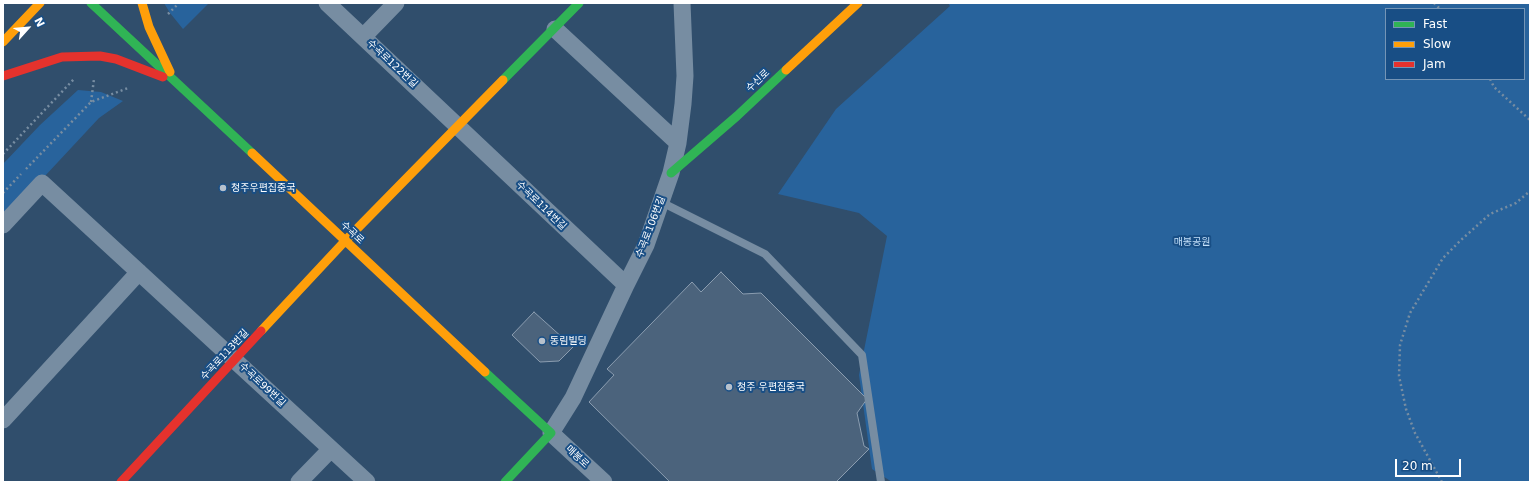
<!DOCTYPE html>
<meta charset="utf-8">
<style>
body{margin:0}
#map{position:relative;width:1533px;height:485px;overflow:hidden;background:#304e6c;font-family:"DejaVu Sans",sans-serif}
canvas{display:block}
.frame{position:absolute;inset:0;border:4px solid #fff;pointer-events:none}
.legend{position:absolute;left:1385px;top:8px;width:140px;height:72px;box-sizing:border-box;background:#184e85;border:1px solid #7495b6;margin:0;padding:5px 7px;list-style:none;font-size:12px;color:#fff}
.legend li{display:flex;align-items:center;gap:8px;height:20px}
.legend b{width:20px;border:1px solid #7495b6}
.north{position:absolute;left:8px;top:8px;width:40px;height:40px;-webkit-text-stroke:3px #184e85;paint-order:stroke;rotate:63deg;font-size:11px;font-weight:700;line-height:16px;text-align:center;color:#fff}
.north::after{content:'';display:block;margin:auto;width:14px;height:18px;background:#fff;clip-path:polygon(50% 0,100% 100%,50% 72%,0 100%)}
.scale{position:absolute;left:1395px;top:459px;width:66px;height:18px;box-sizing:border-box;border:2px solid #fff;border-top:0;padding-left:5px;font-size:12px;line-height:14px;white-space:nowrap;color:#fff;-webkit-text-stroke:3px #184e85;paint-order:stroke}
</style>
<div id="map">
<canvas width="1533" height="485"></canvas>
<div class="frame"></div>
<ul class="legend">
<li><b style="height:5px;background:#30b455"></b>Fast</li>
<li><b style="height:5px;background:#ff9f0a"></b>Slow</li>
<li><b style="height:5px;background:#e5322d"></b>Jam</li>
</ul>
<div class="north">N</div>
<div class="scale">20 m</div>
</div>
<script>
const ctx = document.querySelector('canvas').getContext('2d');
ctx.lineJoin = 'round';
function fill(path, color) {
  ctx.fillStyle = color;
  ctx.fill(path, 'evenodd');
}
function poly(rows) {
  const path = new Path2D();
  for (const r of rows) {
    path.moveTo(r[0], r[1]);
    for (let i = 2; i < r.length; i += 2) path.lineTo(r[i], r[i + 1]);
  }
  return path;
}
function stroke(path, color, width, dash) {
  ctx.strokeStyle = color;
  ctx.lineWidth = width;
  ctx.lineCap = dash ? 'butt' : 'round';
  ctx.setLineDash(dash || []);
  ctx.stroke(path);
}
function label(font, color, halo, rows, align = 'center') {
  ctx.font = font + ' "DejaVu Sans","Noto Sans KR",sans-serif';
  ctx.lineWidth = 4;
  ctx.setLineDash([]);
  ctx.textBaseline = 'middle';
  ctx.strokeStyle = halo;
  ctx.fillStyle = color;
  for (const [text, x, y, turn = 0] of rows) {
    ctx.save();
    ctx.translate(x, y);
    ctx.rotate((+turn || 0) * Math.PI / 180);
    ctx.textAlign = isNaN(turn) ? turn : align;
    if (halo) ctx.strokeText(text, 0, 0);
    ctx.fillText(text, 0, 0);
    ctx.restore();
  }
}
fill(poly([
 [164,3,209,3,183,29,170,13],
 [948,3,1530,3,1530,482,892,482,872,469,859,375,887,236,859,213,778,194,836,109,950,6],
 [1386,9,1524,9,1524,79,1386,79],
 [78,90,101,92,123,101,99,118,3,221,3,164,40,125]
]), '#28639c');
const building = poly([
 [721,272,743,294,761,293,867,399,857,413,864,446,869,449,836,482,670,482,589,402,614,375,607,369,692,282,701,292,721,272],
 [534,312,573,347,559,361,540,362,512,335,534,312]
]);
fill(building, '#4b637c');
stroke(building, '#8b9db0', 1);
stroke(poly([
 [1434,3,1440,9],
 [168,14,179,3],
 [1490,79,1494,87,1530,120],
 [91,102,94,79],
 [3,154,74,79],
 [26,169,91,102,128,88],
 [3,193,21,174],
 [1442,482,1415,433,1406,409,1399,376,1400,345,1410,313,1443,258,1461,240,1490,214,1516,203,1530,191]
]), '#778da2', 2.5, [2, 3]);
stroke(poly([
 [661,202,765,254,862,355,881,482]
]), '#778da2', 8);
stroke(poly([
 [327,3,626,285],
 [555,29,678,143],
 [363,37,396,3],
 [3,225,42,183,367,482],
 [3,420,139,272],
 [299,482,331,449],
 [604,482,551,433,573,398,626,285,646,245,671,173,678,143,683,104,685,76,682,3]
]), '#778da2', 17);
stroke(poly([
 [91,3,252,153],
 [503,80,579,3],
 [671,173,737,116,786,70],
 [485,372,551,433,505,482]
]), '#30b455', 9);
stroke(poly([
 [142,3,149,27,170,72],
 [3,42,40,3],
 [786,70,858,3],
 [252,153,485,372],
 [261,331,345,241,503,80]
]), '#ff9f0a', 9);
stroke(poly([
 [3,76,62,57,100,56,116,59,163,77],
 [121,482,261,331]
]), '#e5322d', 9);
for (const [x, y, r, color] of [
 [223,188,4,"#b7c1cc"],
 [542,341,4,"#b7c1cc"],
 [729,387,4,"#b7c1cc"]
]) {
  const dot = new Path2D();
  dot.arc(x, y, r, 0, 2 * Math.PI);
  ctx.fillStyle = color;
  ctx.fill(dot);
  stroke(dot, '#184e85', 1.5);
}
label('10px', '#fff', '#184e85', [
 ["수곡로122번길",392,64,43],
 ["수신로",758,81,-43],
 ["수곡로114번길",541,206,44],
 ["수곡로106번길",651,227,-69],
 ["수곡로",352,233,43],
 ["수곡로113번길",225,355,-47],
 ["수곡로99번길",262,385,43],
 ["매봉로",577,457,43]
]);
label('10px', '#fff', '#184e85', [
 ["청주우편집중국",231,188],
 ["동림빌딩",550,341],
 ["청주 우편집중국",737,387]
], 'left');
label('10px', '#c3dff9', '#184e85', [
 ["매봉공원",1192,242]
]);
</script>
